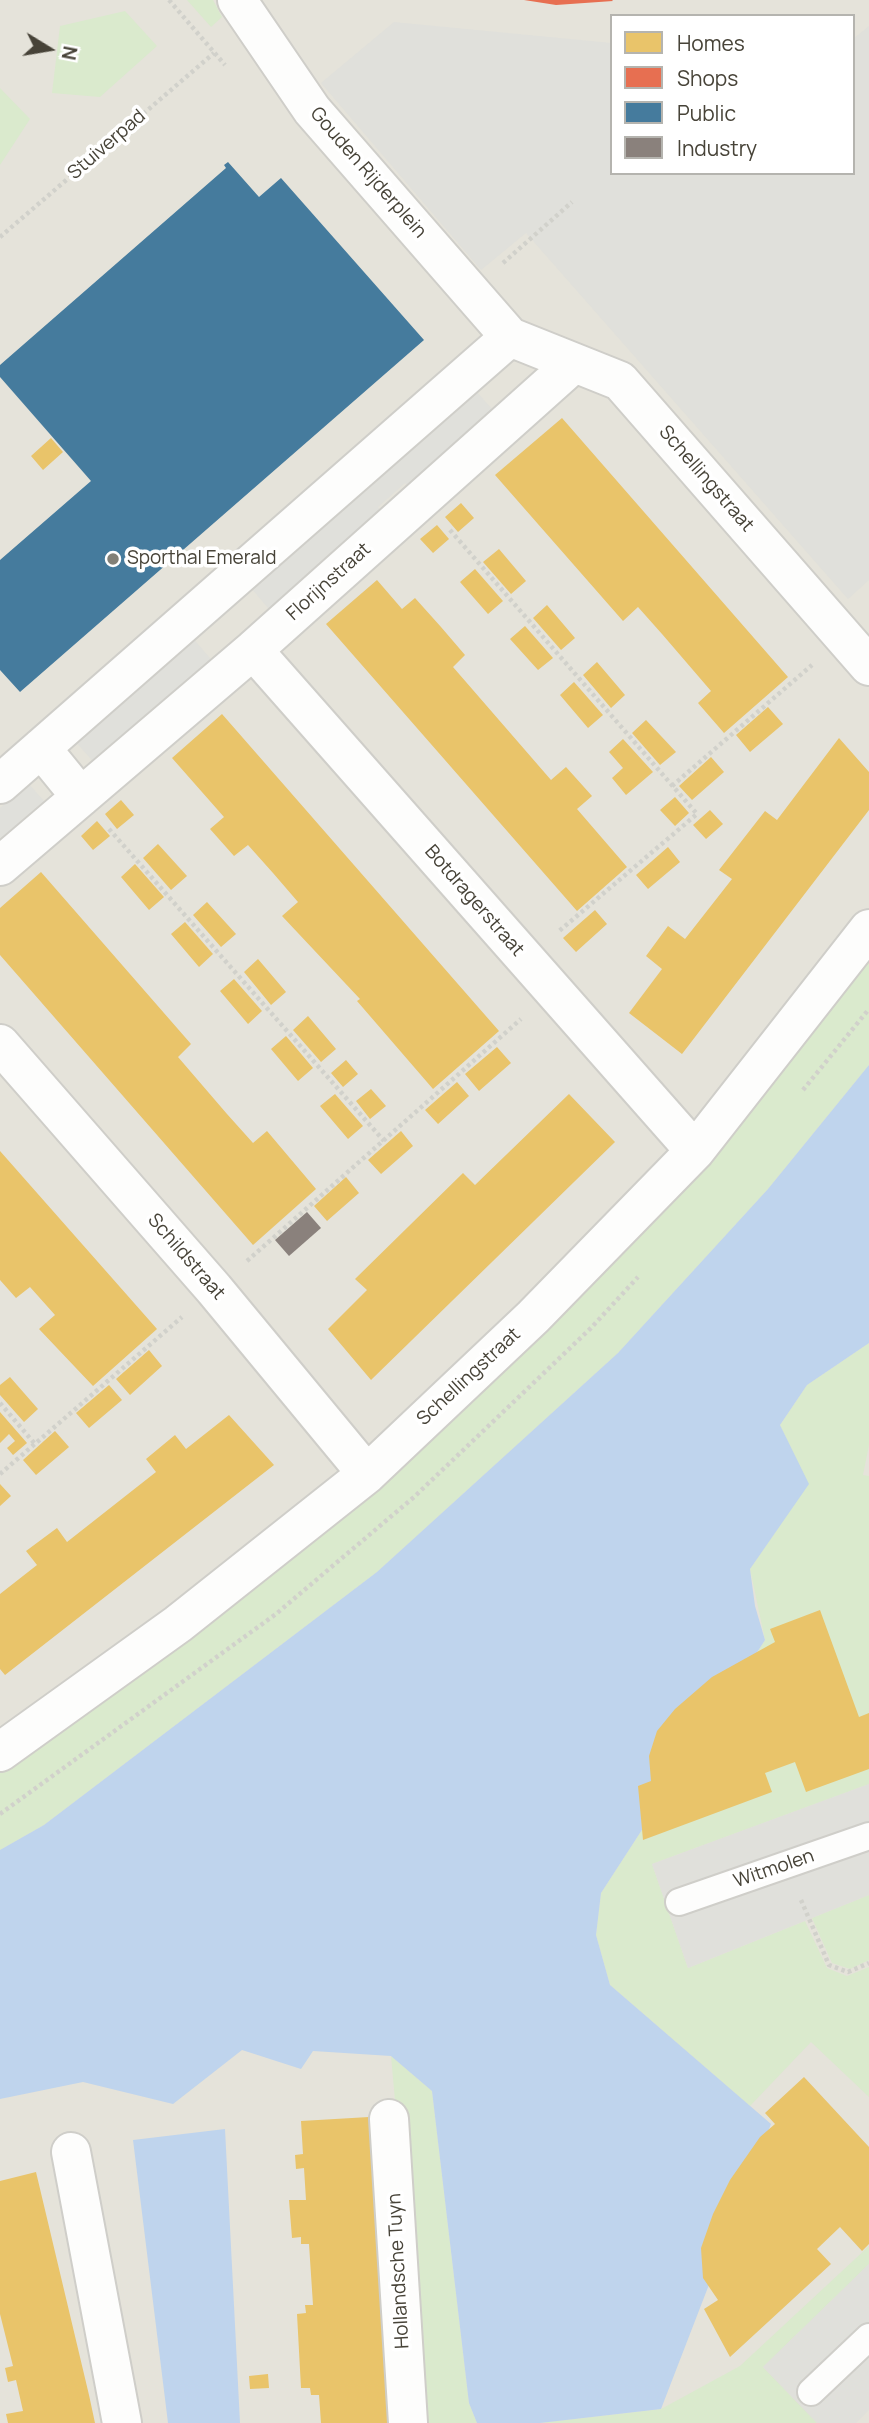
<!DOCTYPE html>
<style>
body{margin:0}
#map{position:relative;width:869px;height:2423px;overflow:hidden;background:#f1f1ec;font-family:Manrope,sans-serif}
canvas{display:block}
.legend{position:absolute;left:610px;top:14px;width:245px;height:161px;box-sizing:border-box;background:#fff;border:2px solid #b5b4af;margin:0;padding:9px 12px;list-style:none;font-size:21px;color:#474338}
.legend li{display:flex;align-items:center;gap:14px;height:35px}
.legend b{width:35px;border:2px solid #b5b4af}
.north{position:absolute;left:14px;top:14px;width:70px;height:70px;-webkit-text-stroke:5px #fff;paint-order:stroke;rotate:101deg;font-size:19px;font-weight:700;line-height:28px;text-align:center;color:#474338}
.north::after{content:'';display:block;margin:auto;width:24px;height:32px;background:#474338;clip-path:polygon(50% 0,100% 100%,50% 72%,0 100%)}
</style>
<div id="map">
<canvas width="869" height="2423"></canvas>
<ul class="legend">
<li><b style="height:19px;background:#e9c46a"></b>Homes</li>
<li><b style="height:19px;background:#e76f51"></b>Shops</li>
<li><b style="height:19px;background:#457b9d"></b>Public</li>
<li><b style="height:19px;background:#8a817c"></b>Industry</li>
</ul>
<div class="north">N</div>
</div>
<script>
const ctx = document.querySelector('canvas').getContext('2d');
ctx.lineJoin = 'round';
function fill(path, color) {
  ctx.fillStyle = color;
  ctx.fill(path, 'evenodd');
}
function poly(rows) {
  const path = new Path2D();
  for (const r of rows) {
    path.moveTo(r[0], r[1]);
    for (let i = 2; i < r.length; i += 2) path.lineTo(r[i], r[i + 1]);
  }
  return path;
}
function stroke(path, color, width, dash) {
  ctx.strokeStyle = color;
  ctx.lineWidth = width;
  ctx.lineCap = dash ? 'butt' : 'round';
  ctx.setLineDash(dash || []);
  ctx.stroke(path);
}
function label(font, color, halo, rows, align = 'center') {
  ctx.font = font + ' Manrope,sans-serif';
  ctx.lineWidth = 7;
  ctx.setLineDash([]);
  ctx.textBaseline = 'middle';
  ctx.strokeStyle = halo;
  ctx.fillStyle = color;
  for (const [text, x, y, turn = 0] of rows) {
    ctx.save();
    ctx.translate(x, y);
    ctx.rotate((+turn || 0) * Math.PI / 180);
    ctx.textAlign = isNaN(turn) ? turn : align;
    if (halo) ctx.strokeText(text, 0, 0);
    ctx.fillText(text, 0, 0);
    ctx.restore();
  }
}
fill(poly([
 [0,0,869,0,869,2423,0,2423],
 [612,16,853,16,853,173,612,173]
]), '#e5e3da');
fill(poly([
 [187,0,213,0,222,17,211,27],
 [125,11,157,46,100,97,52,93,60,26],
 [0,88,30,119,0,165],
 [869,949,869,1065,768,1189,618,1353,377,1572,44,1825,0,1850,0,1768,259,1583],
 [869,1343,869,1445,863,1475,869,1476,869,1784,652,1864,688,1968,805,1921,827,1968,847,1976,869,1967,869,2097,811,2042,750,2106,610,1985,596,1935,601,1893,765,1640,750,1569,808,1484,780,1425,807,1385],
 [869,1895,869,1960,850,1969,832,1963,812,1918],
 [391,2056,432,2091,469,2403,477,2423,424,2423],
 [869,2246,869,2264,763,2367,817,2423,540,2423,661,2409,740,2366]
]), '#daeacd');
fill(poly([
 [394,22,612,43,612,173,853,173,853,39,869,26,869,580,848,599,526,233,481,270,321,83],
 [476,391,500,418,414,492,405,483,378,507,387,517,274,615,251,588],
 [191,636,215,664,98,767,74,740],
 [28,783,52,810,0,856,0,808],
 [869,1784,869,1895,688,1968,652,1864],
 [869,2264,869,2410,856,2423,817,2423,763,2367]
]), '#e0e0db');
fill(poly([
 [869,1065,869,1343,807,1385,780,1425,809,1484,750,1569,755,1606,765,1640,601,1893,596,1935,610,1985,771,2124,661,2409,540,2423,477,2423,469,2403,432,2091,391,2056,313,2051,301,2069,242,2050,173,2104,83,2082,0,2099,0,1850,44,1825,377,1572,618,1353,768,1189],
 [225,2129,240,2423,168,2423,133,2140]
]), '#bfd4ed');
fill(poly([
 [562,418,788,677,724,733,698,703,711,691,662,634,638,607,623,621,495,475],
 [51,438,63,452,43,470,31,456],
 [461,503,474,518,458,532,445,517],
 [437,525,449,539,433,553,420,539],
 [499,549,526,581,511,594,483,562],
 [475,569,503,601,488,614,460,582],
 [377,580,402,609,415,598,441,627,465,655,453,667,551,780,566,767,592,796,577,809,627,867,577,911,326,624],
 [547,605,575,638,561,650,533,618],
 [525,626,553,658,538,670,510,639],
 [597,662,625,695,611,708,583,675],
 [574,682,603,715,588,728,560,695],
 [768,707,783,724,750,752,736,735],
 [222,714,499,1031,433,1089,357,1001,360,999,282,916,298,902,273,873,248,845,234,856,210,829,224,817,172,758],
 [646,720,676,752,660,765,632,733],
 [839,738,869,772,869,810,682,1054,629,1013,662,969,646,956,668,926,685,939,732,879,719,870,765,811,777,820],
 [623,739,653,772,626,795,612,778,623,768,609,752],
 [711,757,724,772,692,800,679,786],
 [675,797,689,813,675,826,660,810],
 [121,800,134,815,117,829,105,814],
 [710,810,723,824,706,839,693,825],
 [97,821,110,836,93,850,81,836],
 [158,844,187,876,171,890,143,858],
 [668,847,680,862,648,889,636,875],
 [135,864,164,897,149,910,121,877],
 [41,872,191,1044,178,1057,227,1114,253,1143,267,1131,316,1189,253,1245,0,955,0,908],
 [207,902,236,934,221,947,193,915],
 [595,910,607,924,576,952,563,938],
 [185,922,213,954,199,967,171,934],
 [258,959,286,992,271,1005,244,972],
 [234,979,262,1011,248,1024,220,991],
 [308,1016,336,1049,321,1062,293,1030],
 [286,1036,313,1068,298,1081,271,1049],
 [497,1047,511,1063,479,1091,465,1074],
 [346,1060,358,1074,343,1087,331,1073],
 [457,1082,469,1096,438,1124,425,1110],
 [371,1089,386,1106,370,1119,356,1101],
 [335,1094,363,1126,348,1139,320,1106],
 [569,1094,615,1142,371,1380,328,1329,367,1290,355,1279,463,1173,475,1185],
 [401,1131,413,1146,381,1174,368,1160],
 [0,1151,157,1329,93,1386,39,1329,55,1315,30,1287,16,1298,0,1280],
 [346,1177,359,1193,327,1221,314,1206],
 [149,1350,162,1366,130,1395,116,1379],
 [10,1377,38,1409,24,1422,0,1395,0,1385],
 [109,1385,122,1400,89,1428,76,1413],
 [0,1412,27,1443,13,1455,7,1448,15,1441,9,1434,0,1443],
 [229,1415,274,1465,5,1675,0,1669,0,1594,37,1565,26,1551,57,1528,67,1542,156,1472,146,1459,175,1435,186,1449],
 [55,1431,69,1447,36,1475,23,1460],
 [0,1484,11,1496,0,1506],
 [820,1610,859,1717,869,1713,869,1769,806,1792,795,1762,765,1773,772,1792,643,1840,638,1786,651,1781,649,1756,657,1731,675,1709,712,1677,775,1642,770,1629],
 [804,2077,869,2147,869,2244,862,2251,840,2227,817,2249,831,2264,730,2357,704,2309,718,2300,703,2278,701,2248,713,2214,730,2180,760,2137,775,2124,765,2113],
 [369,2117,389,2423,321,2423,319,2395,311,2395,310,2388,301,2388,297,2314,306,2313,305,2305,313,2305,309,2244,301,2244,301,2237,292,2238,289,2200,306,2200,304,2168,296,2169,295,2155,303,2154,301,2121],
 [36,2172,89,2395,95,2423,8,2423,6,2414,23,2411,16,2380,8,2382,5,2368,13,2366,0,2314,0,2181],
 [268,2374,269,2388,250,2389,249,2376]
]), '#e9c46a');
fill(poly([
 [524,0,612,0,613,1,556,5]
]), '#e76f51');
fill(poly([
 [228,162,259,197,281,178,424,340,20,692,0,670,0,560,91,481,0,377,0,365,226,168,224,165]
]), '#457b9d');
fill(poly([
 [307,1212,321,1228,289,1256,275,1240]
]), '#8a817c');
const lane = poly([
 [679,1902,869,1836],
 [811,2392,869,2337]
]);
const street = poly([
 [237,0,312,110,510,337,620,381,869,666],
 [253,650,695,1151],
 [41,748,81,797],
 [0,784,510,337],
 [0,866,253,650,574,363],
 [0,1044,214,1289,367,1474],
 [0,1752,178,1624,367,1474,533,1317,695,1151,869,929],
 [389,2119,408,2423],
 [71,2152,122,2423]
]);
stroke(lane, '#cfcec9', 30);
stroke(street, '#cfcec9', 42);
stroke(poly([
 [169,0,225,65],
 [0,237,214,53],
 [503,263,572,202],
 [450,530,697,814,558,932],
 [672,786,812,665],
 [109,829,384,1141],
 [803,1090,869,1009],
 [247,1261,521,1019],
 [0,1403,35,1444],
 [0,1474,182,1317],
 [0,1814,276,1614,414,1497,591,1328,638,1277],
 [801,1900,829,1965,848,1972,869,1963]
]), '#d1d1cb', 4.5, [3.5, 3.5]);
stroke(lane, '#fdfdfc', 26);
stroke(street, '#fdfdfc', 38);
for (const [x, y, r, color] of [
 [113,559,7,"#828077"]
]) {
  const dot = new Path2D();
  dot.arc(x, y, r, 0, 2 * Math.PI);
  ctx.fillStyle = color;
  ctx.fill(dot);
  stroke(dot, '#fff', 2.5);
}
label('19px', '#474338', '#fff', [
 ["Stuiverpad",107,145,-41],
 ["Gouden Rijderplein",368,173,49],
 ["Schellingstraat",706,479,49],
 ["Florijnstraat",329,582,-42],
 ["Botdragerstraat",474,901,49],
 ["Schildstraat",186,1257,49],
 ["Schellingstraat",469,1377,-43],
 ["Witmolen",774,1869,-19],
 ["Hollandsche Tuyn",399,2271,-93]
]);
label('19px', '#474338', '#fff', [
 ["Sporthal Emerald",127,559]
], 'left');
</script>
